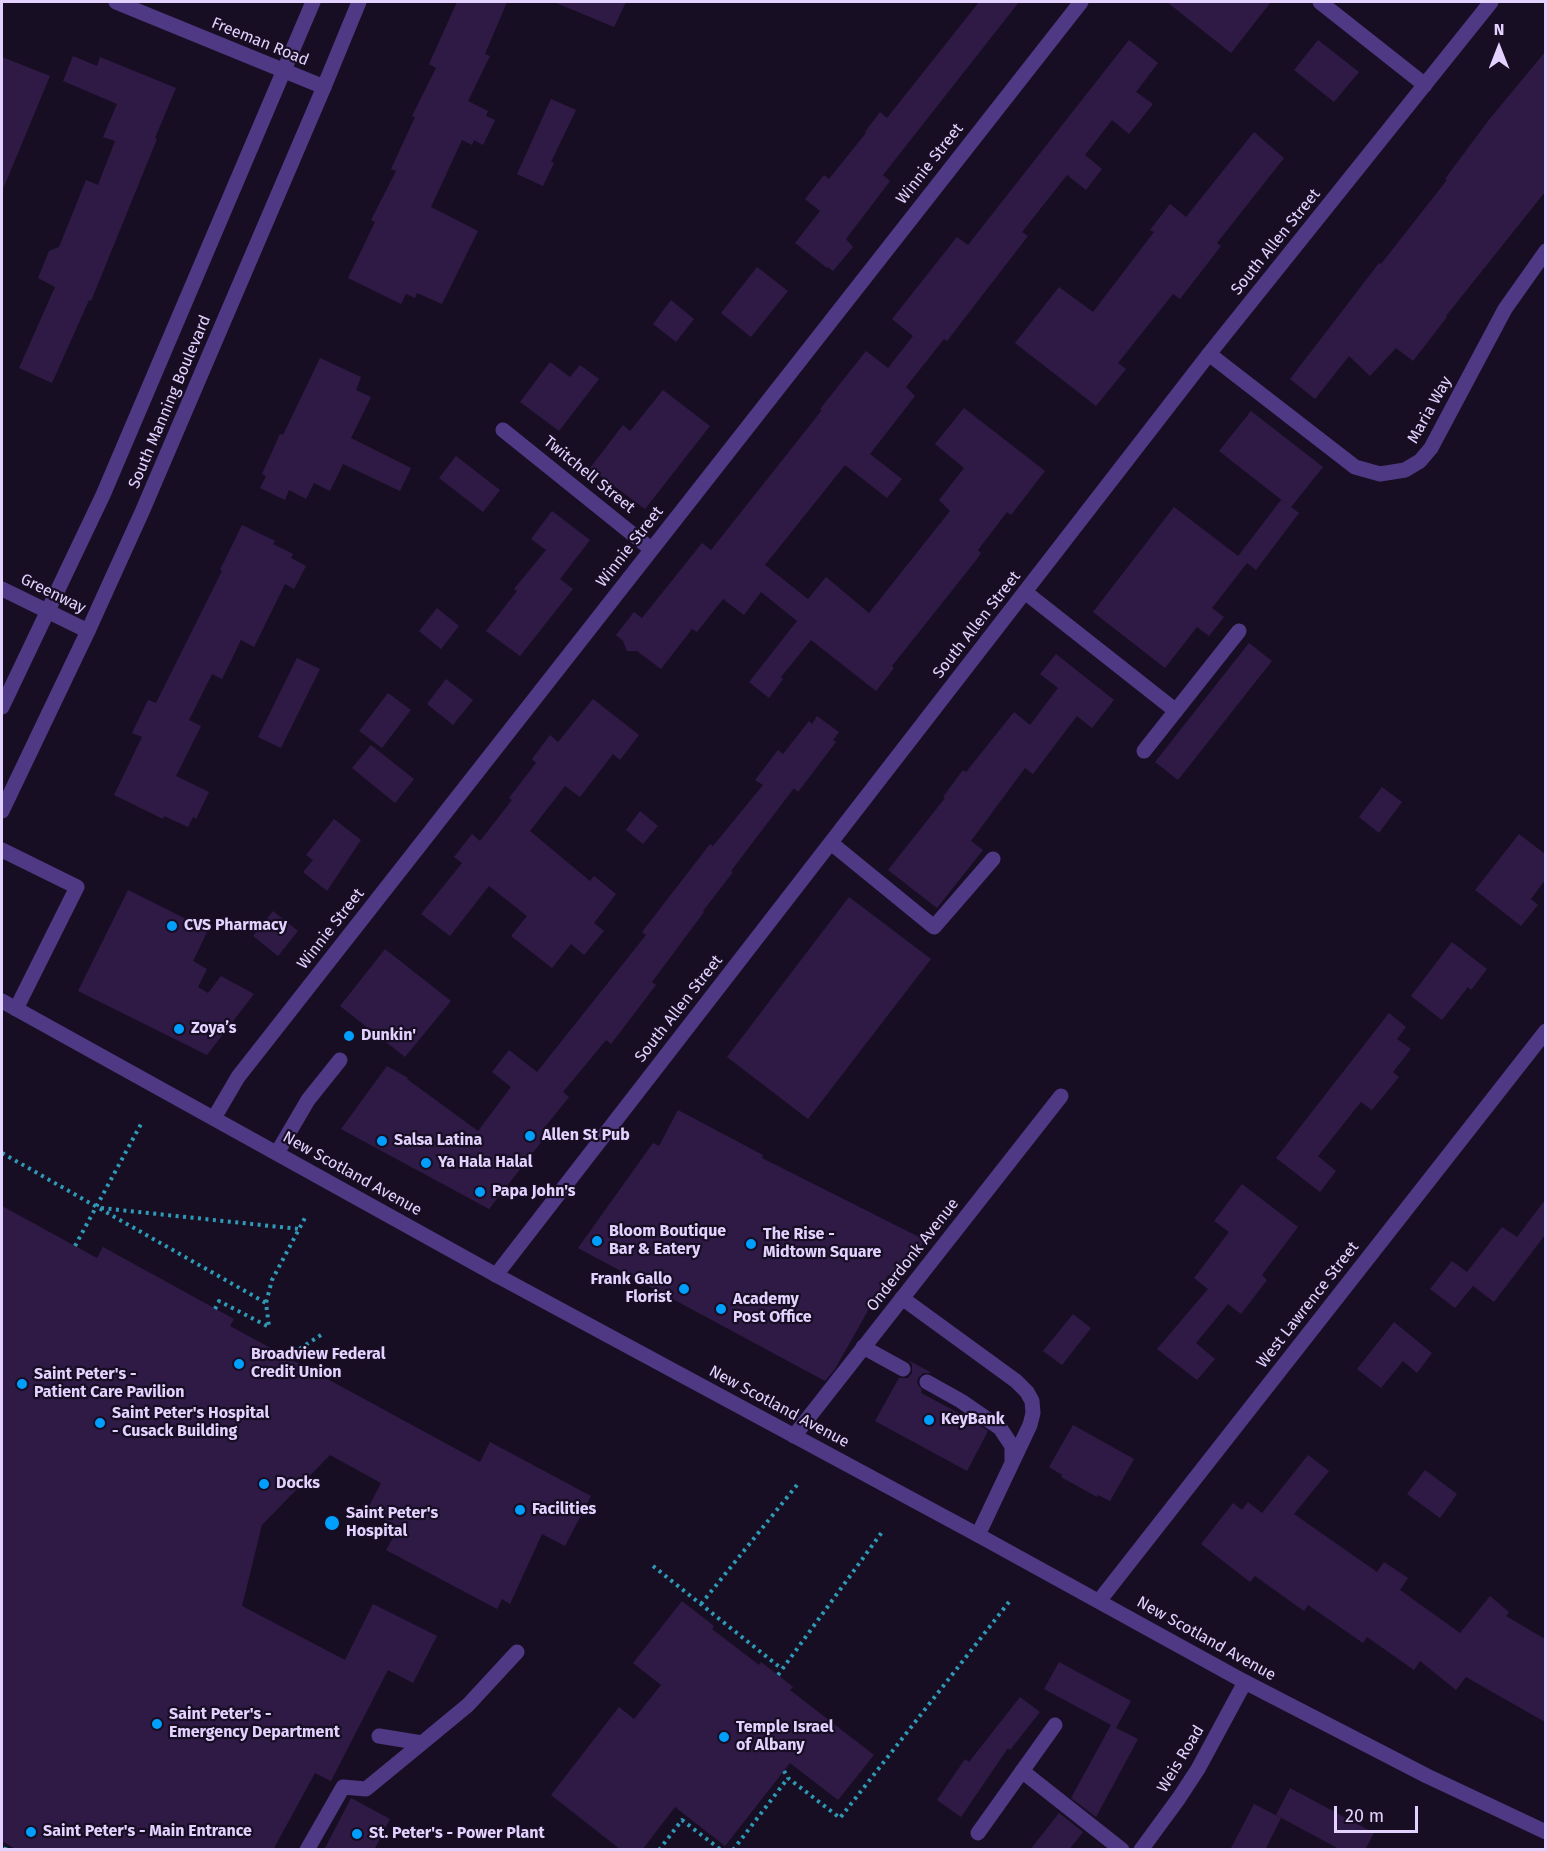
<!DOCTYPE html>
<meta charset="utf-8">
<style>
body{margin:0}
#map{position:relative;width:1547px;height:1851px;overflow:hidden;background:#180e24;font-family:"Fira Sans",sans-serif}
canvas{display:block}
.frame{position:absolute;inset:0;border:3px solid #e3d2ff;pointer-events:none}
.north{position:absolute;left:1469px;top:18px;width:60px;height:60px;-webkit-text-stroke:4px #180e24;paint-order:stroke;rotate:0deg;font-size:16px;font-weight:700;line-height:24px;text-align:center;color:#e3d2ff}
.north::after{content:'';display:block;margin:auto;width:21px;height:27px;background:#e3d2ff;clip-path:polygon(50% 0,100% 100%,50% 72%,0 100%)}
.scale{position:absolute;left:1334px;top:1806px;width:84px;height:27px;box-sizing:border-box;border:3px solid #e3d2ff;border-top:0;padding-left:8px;font-size:18px;line-height:21px;white-space:nowrap;color:#e3d2ff;-webkit-text-stroke:4px #180e24;paint-order:stroke}
</style>
<div id="map">
<canvas width="1547" height="1851"></canvas>
<div class="frame"></div>
<div class="north">N</div>
<div class="scale">20 m</div>
</div>
<script>
const ctx = document.querySelector('canvas').getContext('2d');
ctx.lineJoin = 'round';
function fill(path, color) {
  ctx.fillStyle = color;
  ctx.fill(path, 'evenodd');
}
function poly(rows) {
  const path = new Path2D();
  for (const r of rows) {
    path.moveTo(r[0], r[1]);
    for (let i = 2; i < r.length; i += 2) path.lineTo(r[i], r[i + 1]);
  }
  return path;
}
function stroke(path, color, width, dash) {
  ctx.strokeStyle = color;
  ctx.lineWidth = width;
  ctx.lineCap = dash ? 'butt' : 'round';
  ctx.setLineDash(dash || []);
  ctx.stroke(path);
}
function label(font, color, halo, rows, align = 'center') {
  ctx.font = font + ' "Fira Sans",sans-serif';
  ctx.lineWidth = 4.5;
  ctx.setLineDash([]);
  ctx.textBaseline = 'middle';
  ctx.strokeStyle = halo;
  ctx.fillStyle = color;
  for (const [text, x, y, turn = 0] of rows) {
    ctx.save();
    ctx.translate(x, y);
    ctx.rotate((+turn || 0) * Math.PI / 180);
    ctx.textAlign = isNaN(turn) ? turn : align;
    if (halo) ctx.strokeText(text, 0, 0);
    ctx.fillText(text, 0, 0);
    ctx.restore();
  }
}
fill(poly([
 [457,2,507,2,485,54,490,56,468,101,488,111,486,116,495,120,483,145,474,140,472,145,462,140,431,207,478,231,442,304,417,293,415,298,406,294,401,304,348,278,375,222,371,220,396,171,391,169,415,117,412,116,436,68,429,64],
 [554,2,626,2,614,27],
 [979,2,1019,2,883,175,890,181,846,239,853,247,833,271,828,267,827,268,795,243,820,211,805,199,824,175,829,179,866,133,865,132,880,112,887,118],
 [1167,2,1271,2,1231,53],
 [1129,40,1158,63,1136,92,1153,104,1129,134,1112,120,1085,155,1102,169,1086,190,1067,175,1022,232,1028,236,947,341,944,339,906,387,915,396,870,454,902,479,887,498,845,465,765,565,808,599,826,577,869,613,950,511,939,500,964,468,935,444,964,408,1045,471,1011,515,1007,512,978,550,981,553,977,559,892,666,894,668,876,691,811,640,781,677,783,679,769,698,749,682,797,621,761,592,744,615,723,599,697,632,692,629,661,669,637,651,627,651,623,641,616,635,634,612,642,618,702,543,711,550,822,410,820,409,866,351,888,368,913,336,892,319,957,237,968,245],
 [1318,40,1359,72,1334,102,1294,70],
 [1545,52,1545,192,1446,316,1447,317,1413,361,1396,348,1370,376,1349,356,1315,399,1290,379,1379,263,1381,264,1447,180,1445,179,1488,121],
 [73,56,97,66,100,57,176,88,155,138,157,139,91,301,89,300,52,383,19,368,55,287,38,278,49,251,59,247,86,180,98,185,115,141,103,137,117,104,63,81],
 [2,57,50,76,3,189,2,189],
 [551,99,576,110,551,162,554,163,543,186,517,174],
 [1254,132,1284,158,1217,243,1221,246,1180,299,1173,294,1118,363,1126,369,1096,406,1015,343,1059,287,1093,312,1154,232,1150,230,1170,204,1186,217],
 [757,267,788,291,751,337,721,313],
 [671,300,694,319,676,342,653,324],
 [320,358,361,377,356,390,371,397,351,438,411,468,400,491,343,464,330,491,314,483,306,499,289,490,285,500,260,488,266,476,262,474,280,434,283,435],
 [550,362,570,377,580,365,599,379,559,431,520,402],
 [663,390,710,426,645,509,590,468,623,425,630,431],
 [1251,411,1323,467,1291,507,1299,513,1256,570,1247,563,1212,608,1224,617,1209,636,1197,627,1165,668,1093,612,1174,507,1238,556,1281,500,1288,505,1219,451],
 [456,456,500,490,483,512,439,478],
 [552,511,590,540,560,579,573,589,520,656,486,631,517,591,514,589,546,550,531,539],
 [242,525,275,541,273,544,293,554,291,558,306,566,294,589,285,584,254,647,241,640,222,679,212,674,189,720,201,726,176,776,209,792,196,819,193,817,188,827,164,816,163,819,114,795,142,737,132,733,148,700,156,703,222,571,220,570],
 [437,608,459,626,441,649,419,631],
 [1249,643,1272,661,1178,780,1155,762],
 [1056,654,1114,700,1092,728,1077,716,1033,774,1025,768,971,841,983,850,937,908,888,870,945,798,943,797,963,770,966,772,1014,712,1030,725,1058,688,1040,674],
 [297,658,320,669,281,748,258,737],
 [446,679,473,700,453,725,427,704],
 [388,693,411,710,382,748,359,731],
 [593,699,639,735,620,760,613,754,580,797,565,786,530,831,590,881,594,876,616,894,594,923,604,931,584,955,571,944,552,968,511,936,527,916,489,886,450,936,421,914,462,863,454,857,472,834,480,841,512,800,509,798,536,763,532,759,550,735,558,742],
 [817,716,839,732,833,740,836,742,798,792,794,788,731,871,733,872,703,911,704,912,652,982,656,985,611,1044,606,1040,563,1092,569,1097,541,1132,546,1136,489,1209,341,1129,387,1066,408,1078,407,1079,478,1131,511,1087,492,1072,509,1050,537,1072,646,935,642,932,710,844,713,846,763,785,755,780,778,750,783,754,809,721,812,724],
 [371,745,414,779,395,803,352,768],
 [1382,787,1402,802,1379,833,1359,817],
 [640,811,658,826,643,844,626,830],
 [334,819,361,840,327,891,303,872,313,860,306,855],
 [1519,834,1545,854,1545,880,1531,899,1538,905,1521,926,1475,890],
 [128,890,208,930,193,961,207,969,198,987,208,993,221,976,254,994,207,1055,78,991],
 [849,897,931,959,808,1119,727,1057],
 [273,911,298,931,278,956,253,936],
 [1452,942,1487,969,1471,990,1468,987,1442,1020,1411,996],
 [385,949,451,1001,405,1057,340,1006],
 [1389,1013,1406,1027,1397,1039,1411,1049,1393,1072,1399,1077,1372,1110,1361,1102,1318,1156,1336,1171,1320,1192,1276,1158],
 [678,1110,763,1155,762,1158,925,1240,900,1279,888,1275,835,1369,825,1381,578,1248,653,1143,659,1146],
 [1242,1184,1298,1227,1262,1275,1267,1280,1241,1314,1228,1304,1196,1343,1215,1359,1197,1380,1157,1349,1208,1289,1194,1278,1229,1232,1214,1221],
 [1545,1200,1545,1235,1494,1302,1473,1286,1455,1308,1430,1289,1452,1261,1467,1272,1502,1227,1517,1237],
 [2,1206,97,1258,103,1247,234,1319,230,1326,480,1462,490,1442,591,1496,565,1546,542,1534,510,1604,502,1599,497,1609,386,1550,399,1527,367,1510,381,1483,330,1455,262,1525,242,1606,345,1660,373,1604,437,1636,413,1683,388,1670,331,1781,315,1773,273,1850,17,1850,2,1841],
 [1073,1314,1091,1328,1062,1365,1043,1351],
 [1394,1322,1432,1353,1417,1373,1403,1361,1381,1388,1357,1369],
 [908,1360,932,1373,923,1373,918,1378,917,1383,922,1390,921,1393,970,1419,988,1431,967,1471,875,1421,899,1378,908,1378,912,1373,912,1364],
 [1073,1425,1134,1459,1110,1501,1098,1495,1097,1497,1061,1477,1062,1475,1049,1467],
 [1308,1455,1329,1471,1294,1514,1377,1572,1384,1562,1408,1578,1400,1590,1460,1633,1490,1596,1509,1612,1506,1616,1545,1639,1545,1722,1466,1677,1456,1690,1420,1661,1414,1670,1367,1637,1363,1643,1308,1605,1304,1611,1255,1576,1250,1582,1201,1544,1233,1503,1242,1510,1248,1502,1262,1513],
 [1425,1470,1457,1494,1440,1518,1407,1494],
 [682,1601,714,1626,712,1629,759,1665,761,1662,778,1675,793,1687,790,1690,874,1755,838,1800,790,1763,725,1846,675,1807,642,1850,621,1850,551,1795,619,1707,634,1719,661,1685,633,1663],
 [1059,1662,1131,1701,1116,1728,1138,1739,1096,1817,1071,1798,1111,1725,1044,1689],
 [1020,1697,1040,1712,1010,1750,1008,1748,961,1817,937,1800,965,1759,969,1762],
 [1290,1788,1374,1833,1365,1850,1341,1850,1276,1815],
 [351,1798,390,1819,374,1850,324,1850],
 [1254,1804,1281,1818,1265,1850,1230,1850],
 [1059,1813,1083,1832,1069,1850,1030,1850]
]), '#2f1a45');
stroke(poly([
 [2,1153,266,1303],
 [101,1208,299,1229],
 [75,1246,141,1124],
 [215,1309,219,1301,269,1327,266,1303,272,1280,306,1216],
 [287,1357,324,1333],
 [653,1566,782,1669],
 [701,1604,797,1485],
 [778,1675,882,1532],
 [784,1771,788,1778,840,1818,1009,1602],
 [5,1850,7,1844],
 [659,1850,682,1820,721,1850],
 [733,1850,788,1778]
]), '#2e9ab6', 4, [3, 4.5]);
stroke(poly([
 [1209,354,1355,467,1380,474,1405,470,1420,461,1431,448,1505,309,1546,251],
 [1025,592,1176,711],
 [1144,751,1239,631],
 [831,843,934,927,993,859],
 [2,850,77,887,16,1009],
 [277,1153,308,1100,340,1060],
 [902,1298,1016,1381,1027,1392,1032,1401,1033,1413,1030,1425,978,1535],
 [863,1347,903,1369],
 [927,1382,961,1401,1000,1428,1012,1446,1012,1461],
 [379,1736,422,1743,468,1705,517,1652],
 [1022,1771,1122,1850],
 [978,1833,1055,1725],
 [307,1850,343,1787,366,1789,422,1743]
]), '#503984', 15);
stroke(poly([
 [116,2,324,87],
 [1320,2,1425,85],
 [503,430,651,549],
 [2,589,88,631],
 [214,1118,238,1077,1081,2],
 [496,1275,1209,354,1491,2],
 [794,1436,1061,1096],
 [1099,1601,1546,1031],
 [1141,1850,1179,1798,1198,1769,1245,1682]
]), '#503984', 15);
stroke(poly([
 [2,707,103,495,313,2],
 [2,811,88,631,142,512,324,87,359,2],
 [2,1001,496,1275,978,1535,1245,1682,1427,1776,1546,1832]
]), '#503984', 15);
for (const [x, y, r, color] of [
 [172,926,6,"#009ffd"],
 [179,1029,6,"#009ffd"],
 [349,1036,6,"#009ffd"],
 [530,1136,6,"#009ffd"],
 [382,1141,6,"#009ffd"],
 [426,1163,6,"#009ffd"],
 [480,1192,6,"#009ffd"],
 [597,1241,6,"#009ffd"],
 [751,1244,6,"#009ffd"],
 [684,1289,6,"#009ffd"],
 [721,1309,6,"#009ffd"],
 [239,1364,6,"#009ffd"],
 [22,1384,6,"#009ffd"],
 [929,1420,6,"#009ffd"],
 [100,1423,6,"#009ffd"],
 [264,1484,6,"#009ffd"],
 [520,1510,6,"#009ffd"],
 [332,1523,8,"#009ffd"],
 [157,1724,6,"#009ffd"],
 [724,1737,6,"#009ffd"],
 [31,1832,6,"#009ffd"],
 [357,1834,6,"#009ffd"]
]) {
  const dot = new Path2D();
  dot.arc(x, y, r, 0, 2 * Math.PI);
  ctx.fillStyle = color;
  ctx.fill(dot);
  stroke(dot, '#180e24', 2);
}
label('16px', '#e3d2ff', '#180e24', [
 ["Freeman Road",260,42,22],
 ["Winnie Street",930,164,-52],
 ["South Allen Street",1276,242,-51],
 ["South Manning Boulevard",170,402,-67],
 ["Maria Way",1430,410,-61],
 ["Twitchell Street",589,475,39],
 ["Winnie Street",630,547,-52],
 ["Greenway",53,594,26],
 ["South Allen Street",977,625,-52],
 ["Winnie Street",331,929,-52],
 ["South Allen Street",679,1009,-52],
 ["New Scotland Avenue",352,1174,29],
 ["Onderdonk Avenue",913,1255,-52],
 ["West Lawrence Street",1308,1305,-52],
 ["New Scotland Avenue",779,1407,28],
 ["New Scotland Avenue",1206,1639,29],
 ["Weis Road",1181,1759,-59]
]);
label('bold 16px', '#e3d2ff', '#180e24', [
 ["CVS Pharmacy",184,926],
 ["Zoya’s",191,1029],
 ["Dunkin'",361,1036],
 ["Allen St Pub",542,1136],
 ["Salsa Latina",394,1141],
 ["Ya Hala Halal",438,1163],
 ["Papa John's",492,1192],
 ["Bloom Boutique",609,1232],
 ["Bar & Eatery",609,1250],
 ["The Rise -",763,1235],
 ["Midtown Square",763,1253],
 ["Frank Gallo",672,1280,"right"],
 ["Florist",672,1298,"right"],
 ["Academy",733,1300],
 ["Post Office",733,1318],
 ["Broadview Federal",251,1355],
 ["Credit Union",251,1373],
 ["Saint Peter's -",34,1375],
 ["Patient Care Pavilion",34,1393],
 ["Saint Peter's Hospital",112,1414],
 ["- Cusack Building",112,1432],
 ["KeyBank",941,1420],
 ["Docks",276,1484],
 ["Facilities",532,1510],
 ["Saint Peter's",346,1514],
 ["Hospital",346,1532],
 ["Saint Peter's -",169,1715],
 ["Emergency Department",169,1733],
 ["Temple Israel",736,1728],
 ["of Albany",736,1746],
 ["Saint Peter's - Main Entrance",43,1832],
 ["St. Peter's - Power Plant",369,1834]
], 'left');
</script>
